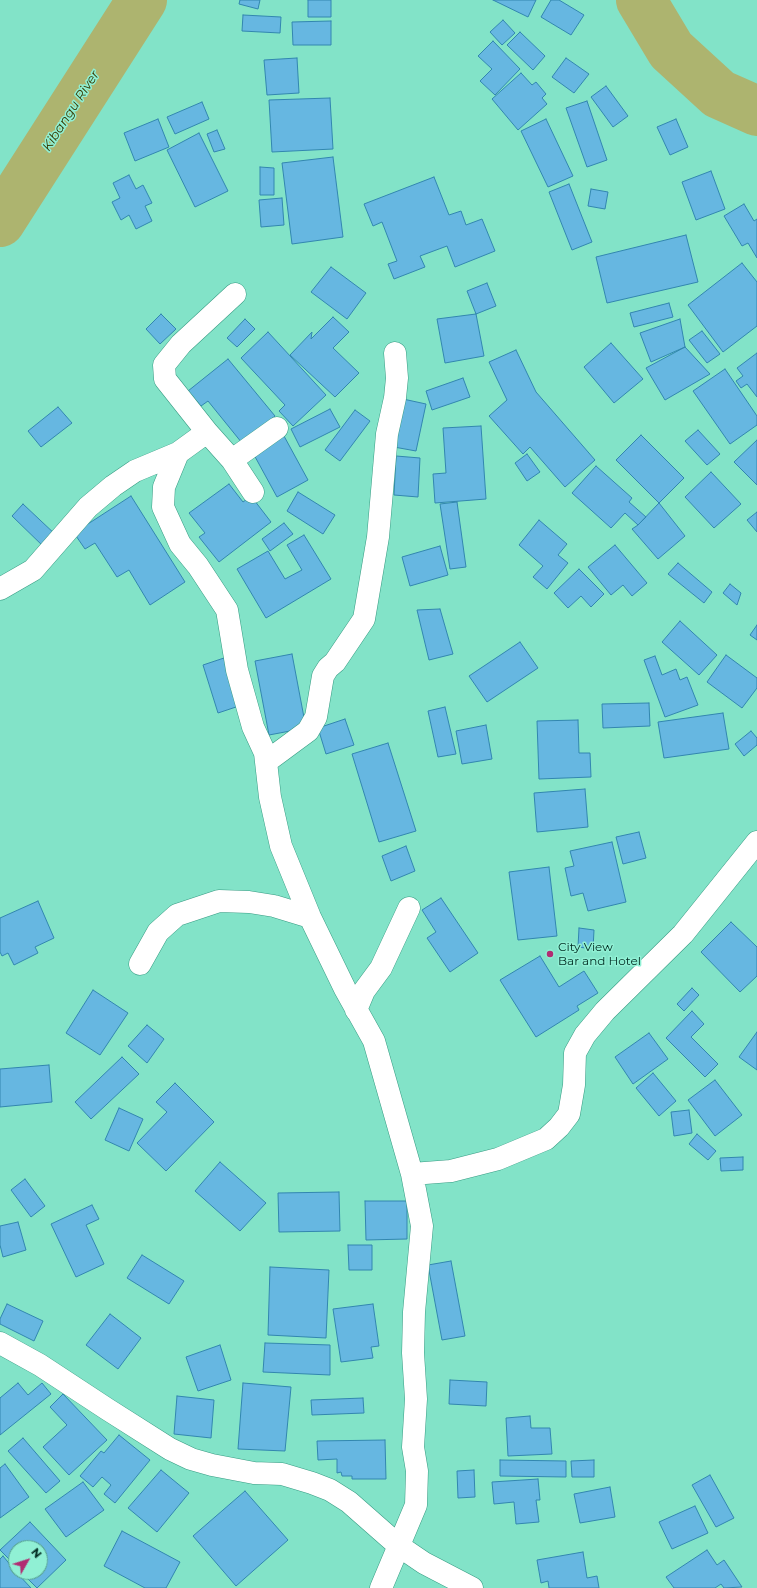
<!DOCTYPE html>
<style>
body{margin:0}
#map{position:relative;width:757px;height:1588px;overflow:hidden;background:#82e3c8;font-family:Montserrat,sans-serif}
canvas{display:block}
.north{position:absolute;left:8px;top:1540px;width:40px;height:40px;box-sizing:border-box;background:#90f0d4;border:1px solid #56a18c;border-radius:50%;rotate:51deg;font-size:11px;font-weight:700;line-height:16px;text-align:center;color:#002b21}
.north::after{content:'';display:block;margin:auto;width:14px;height:18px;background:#b12c72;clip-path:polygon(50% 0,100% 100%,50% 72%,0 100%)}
</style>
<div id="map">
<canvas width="757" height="1588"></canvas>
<div class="north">N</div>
</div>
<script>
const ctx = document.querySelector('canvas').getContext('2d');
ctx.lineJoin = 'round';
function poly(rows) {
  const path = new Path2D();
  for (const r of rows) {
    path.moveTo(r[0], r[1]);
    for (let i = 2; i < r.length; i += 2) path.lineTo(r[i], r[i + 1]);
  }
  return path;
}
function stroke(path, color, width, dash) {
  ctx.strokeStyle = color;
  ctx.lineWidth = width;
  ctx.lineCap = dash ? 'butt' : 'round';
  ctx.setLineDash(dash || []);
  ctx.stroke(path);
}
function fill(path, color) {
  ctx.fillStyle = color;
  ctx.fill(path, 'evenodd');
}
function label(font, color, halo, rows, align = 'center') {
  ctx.font = font + ' Montserrat,sans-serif';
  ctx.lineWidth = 3;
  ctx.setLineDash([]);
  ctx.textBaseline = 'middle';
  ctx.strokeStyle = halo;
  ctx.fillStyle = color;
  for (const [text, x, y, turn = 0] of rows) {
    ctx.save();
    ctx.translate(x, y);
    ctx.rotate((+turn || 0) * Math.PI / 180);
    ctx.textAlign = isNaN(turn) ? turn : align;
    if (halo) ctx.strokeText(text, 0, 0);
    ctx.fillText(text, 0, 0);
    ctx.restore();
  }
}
stroke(poly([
 [641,0,671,50,719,94,757,111],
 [0,222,142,0]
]), '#adb46f', 50);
const building = poly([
 [240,0,260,0,258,9,239,4,240,0],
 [308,0,331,0,331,17,308,17,308,0],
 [493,0,536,0,528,17,493,0],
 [551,0,559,0,584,15,571,35,541,17,551,0],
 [243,15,281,17,280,33,242,31,243,15],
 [503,20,515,33,502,45,490,32,503,20],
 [331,21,331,45,293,45,292,22,331,21],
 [520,32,545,56,533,70,507,45,520,32],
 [493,41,520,69,495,95,480,81,492,69,478,56,493,41],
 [297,58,299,93,267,95,264,60,297,58],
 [566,58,589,74,574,93,552,77,566,58],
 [521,73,532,85,536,82,546,94,542,98,547,104,518,130,492,99,521,73],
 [606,86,628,116,613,127,591,97,606,86],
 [330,98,333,149,272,152,269,100,330,98],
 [587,101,607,160,587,167,566,108,587,101],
 [202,102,209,119,175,134,167,117,202,102],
 [158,119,169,147,135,161,124,133,158,119],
 [546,119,573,176,548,187,521,131,546,119],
 [676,119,688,147,670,155,657,127,676,119],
 [217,130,225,149,214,152,207,134,217,130],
 [199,133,228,191,195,207,167,150,199,133],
 [333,157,343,237,292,244,282,163,333,157],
 [260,167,274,168,274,195,260,195,260,167],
 [711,171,725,209,696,220,682,182,711,171],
 [129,175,136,189,143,185,152,203,145,206,152,221,136,229,129,215,121,220,112,202,120,198,113,183,129,175],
 [434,177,449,215,461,211,466,225,482,219,495,251,455,267,447,246,420,256,425,267,394,279,388,264,397,261,382,222,373,226,364,204,434,177],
 [569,184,592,242,572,250,549,192,569,184],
 [591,189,608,192,605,209,588,206,591,189],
 [282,198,284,225,261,227,259,200,282,198],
 [744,204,754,221,757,219,757,258,748,243,742,246,724,216,744,204],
 [686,235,698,282,607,303,596,257,686,235],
 [742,263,757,282,757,326,723,352,688,305,742,263],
 [331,267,366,293,347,319,311,292,331,267],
 [487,283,496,306,476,314,467,291,487,283],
 [669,303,673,317,634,327,630,313,669,303],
 [161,314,176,329,160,344,146,329,161,314],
 [476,314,484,356,445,363,437,319,476,314],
 [333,317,349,332,333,348,359,373,335,397,290,355,312,332,311,339,333,317],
 [245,319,255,329,237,347,227,338,245,319],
 [680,319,685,347,651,362,640,333,680,319],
 [702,331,720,354,707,363,689,340,702,331],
 [268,332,326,395,293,426,279,411,285,405,241,358,268,332],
 [611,343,643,379,614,403,584,367,611,343],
 [685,347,710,374,665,400,646,368,685,347],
 [516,350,536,392,595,460,565,487,530,447,523,454,489,416,507,400,489,362,516,350],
 [757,353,757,397,747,384,741,388,736,381,743,376,737,368,757,353],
 [228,359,275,416,242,443,208,401,201,406,188,391,228,359],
 [725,369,757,416,757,425,730,444,693,391,725,369],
 [463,378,470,397,432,410,426,391,463,378],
 [403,399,426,404,416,451,394,447,403,399],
 [58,407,72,423,41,447,28,431,58,407],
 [330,409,340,427,300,447,291,429,330,409],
 [355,410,370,421,340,461,325,450,355,410],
 [481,426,486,499,435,503,433,474,446,473,443,428,481,426],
 [698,430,720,454,707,465,685,441,698,430],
 [641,435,684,478,659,503,616,460,641,435],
 [284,436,308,480,277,497,253,453,284,436],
 [757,440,757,485,734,462,757,440],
 [527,454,540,472,527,481,515,463,527,454],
 [396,456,420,458,418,497,394,495,396,456],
 [596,466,632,498,629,502,646,517,638,525,625,513,611,528,572,493,596,466],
 [711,472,741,504,714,528,685,497,711,472],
 [229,484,243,502,251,496,271,522,219,562,199,537,205,533,189,513,229,484],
 [298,492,335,515,323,534,287,511,298,492],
 [131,496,185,582,150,605,129,570,117,577,95,543,85,549,74,533,131,496],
 [457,502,466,567,450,569,440,504,457,502],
 [659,503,685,536,658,559,632,529,638,525,659,503],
 [23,504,57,536,45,548,12,516,23,504],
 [757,512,757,532,747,520,757,512],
 [539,520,567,544,558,555,568,563,547,589,533,577,543,566,519,545,539,520],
 [284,523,293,534,270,551,262,539,284,523],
 [304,535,331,579,266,618,237,569,268,551,285,579,302,570,287,545,304,535],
 [615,545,647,583,632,596,623,585,611,595,588,567,615,545],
 [440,546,448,575,410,586,402,557,440,546],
 [678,563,712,592,704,603,668,574,678,563],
 [579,569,604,594,591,607,581,596,568,608,554,593,579,569],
 [730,584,741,593,737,605,723,593,730,584],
 [440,609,453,654,429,660,417,610,440,609],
 [680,621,717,655,699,675,662,642,680,621],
 [757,625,757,640,750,635,757,625],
 [520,642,538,668,487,702,469,676,520,642],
 [292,654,306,728,269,735,255,661,292,654],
 [726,655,757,678,757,688,742,708,707,682,726,655],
 [655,656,662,675,676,669,680,680,687,677,698,705,665,717,644,660,655,656],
 [224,658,239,706,218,713,203,665,224,658],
 [649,703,650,726,603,728,602,704,649,703],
 [445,707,456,754,438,757,428,711,445,707],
 [723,713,729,749,664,758,658,722,723,713],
 [345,719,354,745,326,754,318,728,345,719],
 [578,720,579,753,590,753,591,777,539,779,537,721,578,720],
 [486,725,492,759,462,764,456,731,486,725],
 [751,731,757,738,757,745,744,756,735,744,751,731],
 [388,743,416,831,379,842,352,754,388,743],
 [585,789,588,827,537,832,534,793,585,789],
 [639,832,646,858,623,864,616,837,639,832],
 [612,842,626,902,588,911,583,893,571,896,565,868,574,866,570,851,612,842],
 [406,846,415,871,391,881,382,856,406,846],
 [549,867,557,936,518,940,509,872,549,867],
 [441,898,478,953,450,972,427,938,436,932,422,910,441,898],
 [38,901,54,938,35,947,38,953,14,965,8,953,2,956,0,952,0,918,38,901],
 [731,922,757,947,757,976,740,992,701,952,731,922],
 [579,928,594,930,593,949,578,947,579,928],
 [540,956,559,987,584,971,598,993,577,1006,579,1010,536,1037,500,980,540,956],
 [692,988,699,995,684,1011,677,1004,692,988],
 [93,990,128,1013,100,1055,66,1033,93,990],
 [692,1011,704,1024,691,1037,718,1064,705,1077,666,1038,692,1011],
 [147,1025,164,1039,147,1063,128,1046,147,1025],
 [757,1032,757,1070,739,1057,757,1032],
 [649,1033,668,1059,633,1084,615,1057,649,1033],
 [122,1057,139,1074,91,1119,75,1102,122,1057],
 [49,1065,52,1102,0,1107,0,1069,49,1065],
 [653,1073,676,1101,659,1116,636,1088,653,1073],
 [715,1080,742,1115,715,1136,688,1100,715,1080],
 [175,1083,214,1122,166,1171,137,1143,167,1112,156,1102,175,1083],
 [119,1108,143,1119,129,1151,105,1140,119,1108],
 [689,1110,692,1133,674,1136,671,1112,689,1110],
 [697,1134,716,1151,708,1160,689,1144,697,1134],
 [743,1157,743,1170,721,1171,720,1158,743,1157],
 [220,1162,266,1203,240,1231,195,1191,220,1162],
 [25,1179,45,1206,31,1217,11,1190,25,1179],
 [339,1192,340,1231,279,1232,278,1193,339,1192],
 [365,1201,407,1201,407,1239,366,1240,365,1201],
 [92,1205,99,1219,86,1225,104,1264,76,1277,51,1224,92,1205],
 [18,1222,26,1250,3,1257,0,1245,0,1226,18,1222],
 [348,1245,372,1245,372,1270,349,1270,348,1245],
 [142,1255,184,1281,169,1304,127,1278,142,1255],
 [451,1261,465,1336,442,1340,428,1265,451,1261],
 [270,1267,329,1270,326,1338,268,1335,270,1267],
 [7,1304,43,1321,34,1341,0,1324,0,1319,7,1304],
 [373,1304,379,1346,371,1347,373,1358,341,1362,333,1309,373,1304],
 [110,1314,141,1338,118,1369,86,1345,110,1314],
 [265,1343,330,1345,330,1375,263,1372,265,1343],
 [220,1345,231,1380,198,1391,186,1357,220,1345],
 [450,1380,487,1382,486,1406,449,1404,450,1380],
 [18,1383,28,1395,42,1383,51,1394,0,1435,0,1398,18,1383],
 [243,1383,291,1387,285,1451,238,1449,243,1383],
 [63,1394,107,1440,69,1475,43,1447,67,1425,50,1407,63,1394],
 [177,1396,214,1400,211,1438,174,1434,177,1396],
 [363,1398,364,1413,312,1415,311,1400,363,1398],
 [530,1416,531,1428,550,1428,552,1454,508,1456,506,1418,530,1416],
 [119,1435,150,1460,115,1503,104,1494,111,1485,102,1477,93,1487,80,1476,101,1451,104,1453,119,1435],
 [23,1438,60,1481,46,1493,8,1451,23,1438],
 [385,1440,386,1479,352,1479,352,1476,342,1476,341,1472,337,1473,337,1459,318,1460,317,1441,385,1440],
 [500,1460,566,1461,566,1477,500,1476,500,1460],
 [594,1460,594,1477,572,1477,571,1461,594,1460],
 [5,1464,29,1497,0,1518,0,1468,5,1464],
 [161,1470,189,1493,157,1532,128,1508,161,1470],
 [474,1470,475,1497,458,1498,457,1471,474,1470],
 [710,1475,734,1518,716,1527,692,1485,710,1475],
 [538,1479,540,1500,536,1500,539,1522,516,1524,514,1502,494,1504,492,1482,538,1479],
 [83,1482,104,1510,66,1537,45,1509,83,1482],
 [610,1487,615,1517,580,1523,574,1494,610,1487],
 [245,1491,288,1540,236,1586,193,1536,245,1491],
 [695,1506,708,1533,672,1549,659,1522,695,1506],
 [30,1522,66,1560,37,1588,21,1572,40,1572,40,1548,16,1548,16,1566,0,1550,30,1522],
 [122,1531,180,1562,166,1588,145,1588,104,1566,122,1531],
 [707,1550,717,1565,724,1560,742,1587,724,1588,721,1584,715,1588,674,1588,666,1577,707,1550],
 [583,1552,587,1578,597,1576,599,1588,549,1588,548,1581,541,1583,537,1560,583,1552],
 [3,1556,16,1572,31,1588,0,1588,0,1559,3,1556]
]);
fill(building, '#66b7e1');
stroke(building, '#3286af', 1);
const minor = poly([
 [235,294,181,344,164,365,165,379,207,432,232,460,253,492],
 [178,453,164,487,163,507,180,544,198,566,227,610,237,670,253,727,265,753,270,797,281,846,310,917,345,989,374,1041,412,1174,422,1226,414,1312,413,1353,416,1399,413,1447,417,1471,416,1505,381,1588],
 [232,460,277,428],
 [0,589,33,570,88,507,113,486,135,471,178,453,207,432],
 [266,762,308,731,316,717,323,676,328,668,335,662,364,619,378,537,387,434,395,398,397,378,395,353],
 [140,964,158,932,177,915,219,901,249,902,274,906,310,917],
 [356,1010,364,991,381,968,409,908],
 [412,1174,451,1171,498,1159,546,1139,559,1127,569,1114,574,1085,575,1053,585,1035,605,1011,683,934,757,842],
 [0,1343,40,1365,107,1409,170,1449,191,1459,212,1465,254,1473,282,1474,312,1483,330,1490,349,1502,399,1546,424,1563,472,1588]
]);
stroke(minor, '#379c83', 23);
stroke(minor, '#fff', 22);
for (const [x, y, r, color] of [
 [550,954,4,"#b12c72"]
]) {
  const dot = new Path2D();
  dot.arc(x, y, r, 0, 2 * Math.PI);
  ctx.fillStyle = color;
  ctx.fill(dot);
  stroke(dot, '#90f0d4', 1.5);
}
label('12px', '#002b21', '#90f0d4', [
 ["City View",558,947],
 ["Bar and Hotel",558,961]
], 'left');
label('italic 13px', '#383b04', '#90f0d4', [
 ["Kibangu River",71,111,-57]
]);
</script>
